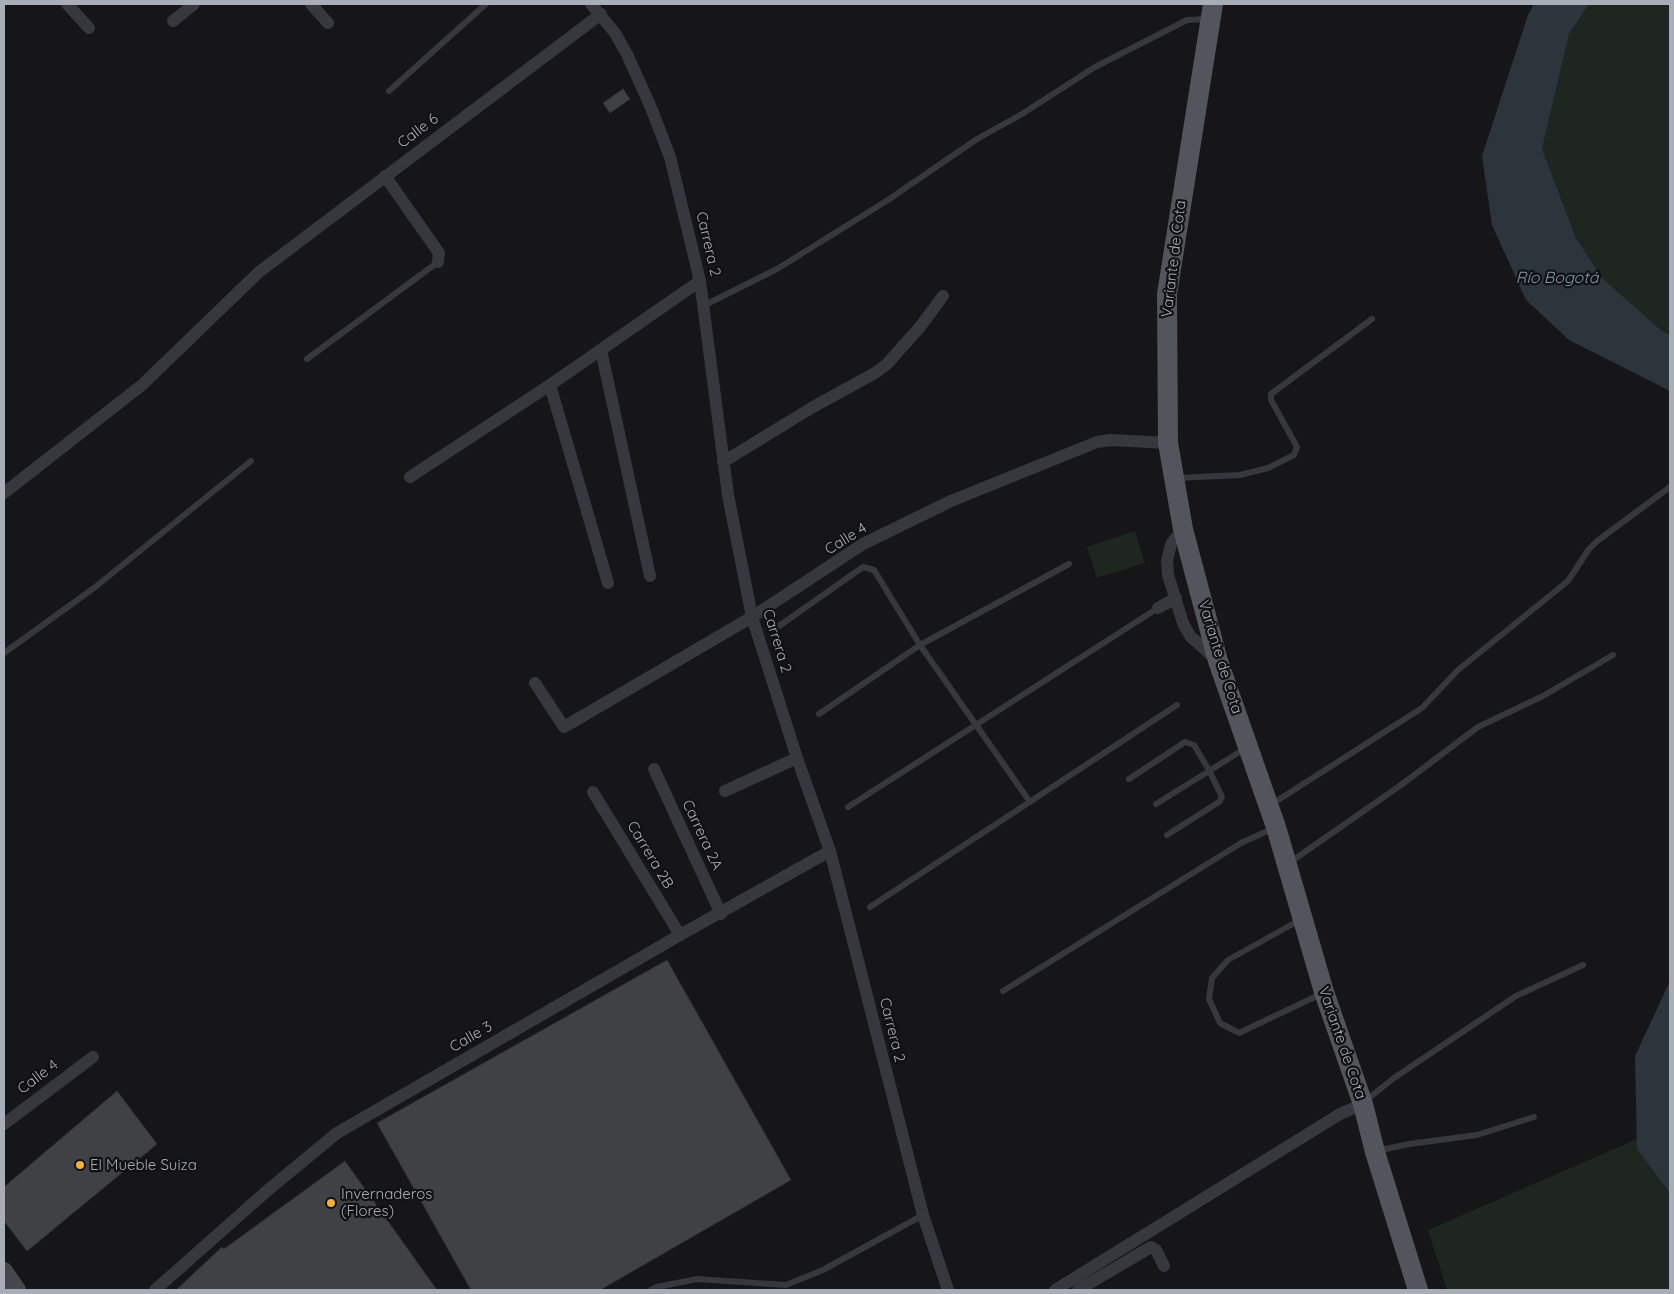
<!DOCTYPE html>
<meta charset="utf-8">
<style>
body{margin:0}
#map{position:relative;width:1674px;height:1294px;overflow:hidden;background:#161618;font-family:Quicksand,sans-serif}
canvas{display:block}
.frame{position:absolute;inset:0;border:5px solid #a8adb8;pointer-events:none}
</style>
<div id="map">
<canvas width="1674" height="1294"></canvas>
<div class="frame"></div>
</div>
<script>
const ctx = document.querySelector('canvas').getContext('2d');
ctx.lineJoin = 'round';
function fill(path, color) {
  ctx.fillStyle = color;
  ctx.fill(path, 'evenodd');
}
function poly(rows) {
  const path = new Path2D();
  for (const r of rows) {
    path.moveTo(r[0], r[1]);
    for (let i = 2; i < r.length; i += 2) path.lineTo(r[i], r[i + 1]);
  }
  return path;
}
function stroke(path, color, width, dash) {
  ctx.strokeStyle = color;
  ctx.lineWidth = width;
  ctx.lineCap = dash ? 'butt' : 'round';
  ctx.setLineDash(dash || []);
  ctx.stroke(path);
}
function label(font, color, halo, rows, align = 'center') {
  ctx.font = font + ' Quicksand,sans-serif';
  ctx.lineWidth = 4.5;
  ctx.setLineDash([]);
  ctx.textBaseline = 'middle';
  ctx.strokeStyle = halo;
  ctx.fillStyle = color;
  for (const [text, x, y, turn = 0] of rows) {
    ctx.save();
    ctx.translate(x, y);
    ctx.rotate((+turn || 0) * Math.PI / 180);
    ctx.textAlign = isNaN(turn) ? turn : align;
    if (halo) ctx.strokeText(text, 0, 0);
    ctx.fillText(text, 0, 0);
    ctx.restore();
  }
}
fill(poly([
 [1589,4,1670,4,1670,335,1662,331,1603,279,1576,238,1542,149,1569,34],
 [1135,531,1145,563,1097,578,1087,547],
 [1637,1139,1638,1149,1670,1193,1670,1290,1447,1290,1428,1230]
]), '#1e261f');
fill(poly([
 [1534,4,1589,4,1569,34,1542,149,1576,238,1603,279,1662,331,1670,335,1670,391,1569,340,1526,300,1492,225,1482,156,1528,15],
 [1670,981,1670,1193,1637,1149,1635,1056]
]), '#2c353c');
const building = poly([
 [623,89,630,99,610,113,603,103,623,89],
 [667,960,791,1180,600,1290,471,1290,377,1123,667,960],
 [117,1091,157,1144,27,1251,4,1221,4,1187,117,1091],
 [345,1161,437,1290,176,1290,222,1247,224,1249,345,1161]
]);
fill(building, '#404145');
stroke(building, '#303034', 1);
stroke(poly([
 [389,91,486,4],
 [703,306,777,269,888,200,977,139,1022,114,1095,67,1187,20,1207,19],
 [307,359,438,262],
 [1177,478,1240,475,1268,468,1294,455,1297,447,1271,400,1271,394,1372,319],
 [779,626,863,567,874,570,920,645,1030,802],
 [4,653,94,588,251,461],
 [819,714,920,645,1069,564],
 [1129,779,1185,742,1194,745,1209,770,1222,797,1219,802,1167,835],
 [1156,804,1246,748],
 [1272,804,1422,708,1458,670,1568,581,1589,549,1596,542,1670,487],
 [848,807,1158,608],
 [1289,863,1401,785,1478,727,1543,696,1613,655],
 [870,907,1177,705],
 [1300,920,1228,960,1212,978,1209,999,1220,1023,1239,1033,1321,994],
 [1003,991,1241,843,1274,828],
 [1364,1102,1394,1078,1516,996,1583,965],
 [1376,1151,1409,1144,1477,1135,1534,1117],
 [651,1290,657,1287,697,1279,786,1285,823,1270,923,1215]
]), '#37383d', 6);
stroke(poly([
 [67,4,89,28],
 [311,4,328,23],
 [591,4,615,33,627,54,652,110,670,157,700,281,728,495,752,617,797,758,830,851,923,1215,948,1290],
 [173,21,194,4],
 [385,176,439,253,438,262],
 [601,350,650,576],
 [550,385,608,583],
 [723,462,813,407,875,373,887,364,920,327,943,296],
 [410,477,550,385,700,281],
 [4,493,142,385,259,272,601,14],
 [1183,529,1171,544,1167,561,1168,575,1183,623,1190,636,1217,660],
 [1158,608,1176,598],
 [535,683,564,727,752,617,863,544,951,501,1097,442,1111,440,1168,443],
 [654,769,721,914],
 [725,791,797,758],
 [593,792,680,935],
 [4,1124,93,1057],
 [155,1290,268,1190,337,1133,680,935,830,851],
 [1055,1290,1340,1114,1363,1104],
 [1078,1290,1151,1247,1156,1250,1164,1266]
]), '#37383d', 12);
stroke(poly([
 [4,1271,17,1290]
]), '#45474d', 18);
stroke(poly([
 [1213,4,1167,294,1168,443,1183,529,1218,661,1276,827,1324,992,1363,1104,1375,1152,1418,1290]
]), '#53555c', 20);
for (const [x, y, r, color] of [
 [80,1165,5,"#f2b134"],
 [331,1203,5,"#f2b134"]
]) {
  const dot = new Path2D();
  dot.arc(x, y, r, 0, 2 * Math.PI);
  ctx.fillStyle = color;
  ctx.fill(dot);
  stroke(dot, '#111113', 2);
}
label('15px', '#a8adb8', '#111113', [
 ["Calle 6",418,131,-37],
 ["Carrera 2",708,244,77],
 ["Variante de Cota",1174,259,-83],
 ["Calle 4",846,539,-32],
 ["Carrera 2",777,641,73],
 ["Variante de Cota",1220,657,73],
 ["Carrera 2A",702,835,65],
 ["Carrera 2B",650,855,59],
 ["Carrera 2",892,1030,76],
 ["Calle 3",471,1037,-30],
 ["Variante de Cota",1342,1043,71],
 ["Calle 4",38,1077,-37]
]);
label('15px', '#a8adb8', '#111113', [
 ["El Mueble Suiza",90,1165],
 ["Invernaderos",341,1194],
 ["(Flores)",341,1211]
], 'left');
label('italic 16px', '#7f9bb3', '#111113', [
 ["Río Bogotá",1557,278]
]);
</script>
